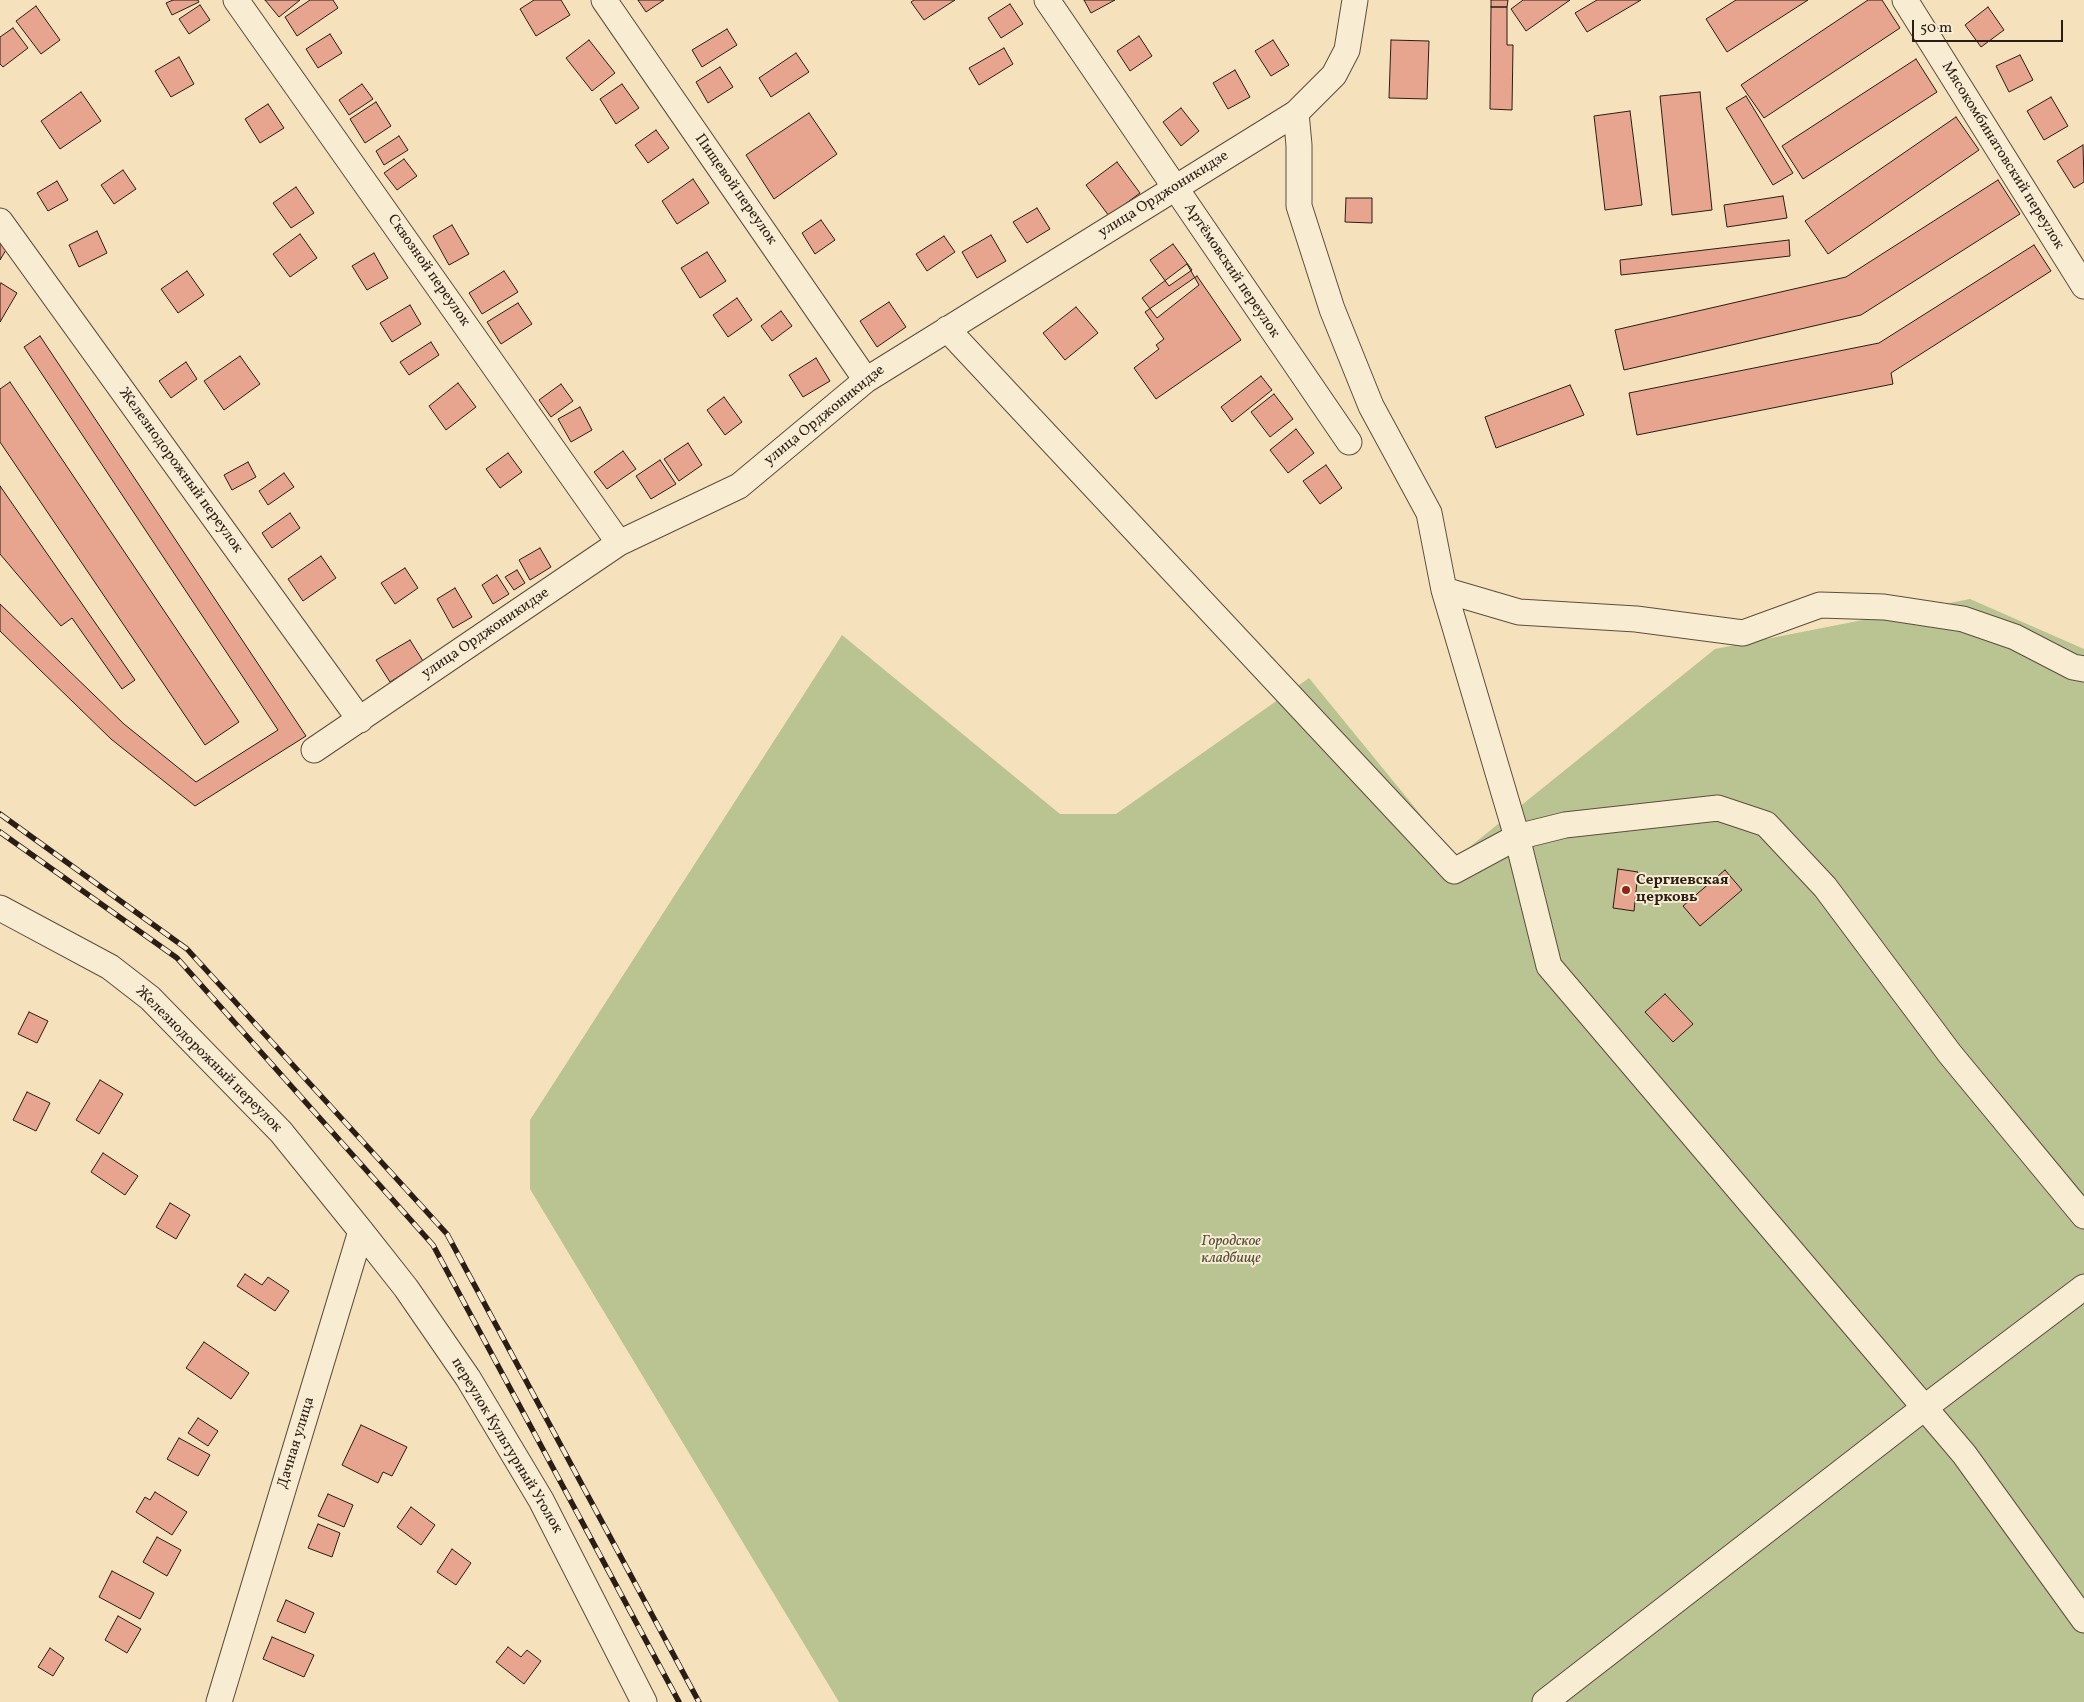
<!DOCTYPE html>
<meta charset="utf-8">
<style>
body{margin:0}
#map{position:relative;width:2084px;height:1702px;overflow:hidden;background:#f5e1bb;font-family:Vollkorn,serif}
canvas{display:block}
.scale{position:absolute;left:1912px;top:20px;width:151px;height:22px;box-sizing:border-box;border:2px solid #291d15;border-top:0;padding-left:6px;font-size:15px;line-height:18px;white-space:nowrap;color:#291d15;-webkit-text-stroke:4px #f8ecd3;paint-order:stroke}
</style>
<div id="map">
<canvas width="2084" height="1702"></canvas>
<div class="scale">50 m</div>
</div>
<script>
const ctx = document.querySelector('canvas').getContext('2d');
ctx.lineJoin = 'round';
function fill(path, color) {
  ctx.fillStyle = color;
  ctx.fill(path, 'evenodd');
}
function poly(rows) {
  const path = new Path2D();
  for (const r of rows) {
    path.moveTo(r[0], r[1]);
    for (let i = 2; i < r.length; i += 2) path.lineTo(r[i], r[i + 1]);
  }
  return path;
}
function stroke(path, color, width, dash) {
  ctx.strokeStyle = color;
  ctx.lineWidth = width;
  ctx.lineCap = dash ? 'butt' : 'round';
  ctx.setLineDash(dash || []);
  ctx.stroke(path);
}
function label(font, color, halo, rows, align = 'center') {
  ctx.font = font + ' Vollkorn,serif';
  ctx.lineWidth = 4;
  ctx.setLineDash([]);
  ctx.textBaseline = 'middle';
  ctx.strokeStyle = halo;
  ctx.fillStyle = color;
  for (const [text, x, y, turn = 0] of rows) {
    ctx.save();
    ctx.translate(x, y);
    ctx.rotate((+turn || 0) * Math.PI / 180);
    ctx.textAlign = isNaN(turn) ? turn : align;
    if (halo) ctx.strokeText(text, 0, 0);
    ctx.fillText(text, 0, 0);
    ctx.restore();
  }
}
fill(poly([
 [1970,599,2084,649,2084,1702,839,1702,530,1189,530,1120,842,635,1060,814,1116,814,1309,678,1456,858,1715,649]
]), '#bac392');
const building = poly([
 [173,0,198,0,199,2,172,15,166,3,173,0],
 [265,0,300,0,279,17,265,0],
 [310,0,333,0,338,8,297,36,285,17,310,0],
 [534,0,561,0,570,15,536,36,520,9,534,0],
 [638,0,664,0,646,12,638,0],
 [914,0,955,0,924,20,911,2,914,0],
 [1084,0,1115,0,1091,13,1084,0],
 [1491,0,1508,0,1507,7,1491,7,1491,0],
 [1523,0,1570,0,1526,31,1511,9,1523,0],
 [1597,0,1641,0,1587,32,1575,13,1597,0],
 [1736,0,1808,0,1727,52,1706,19,1736,0],
 [1868,0,1882,0,1900,28,1764,118,1741,85,1868,0],
 [1010,4,1023,24,1001,38,988,18,1010,4],
 [200,5,210,20,189,34,179,19,200,5],
 [36,6,60,40,41,54,16,21,36,6],
 [1491,7,1507,7,1507,45,1513,45,1512,110,1490,109,1491,7],
 [1988,7,2004,30,1981,47,1965,25,1988,7],
 [13,28,28,48,3,67,0,64,0,37,13,28],
 [727,29,737,45,702,67,692,50,727,29],
 [330,34,342,53,318,68,306,49,330,34],
 [1139,36,1152,56,1130,71,1117,51,1139,36],
 [589,40,615,73,592,91,566,58,589,40],
 [1273,40,1289,65,1271,76,1255,51,1273,40],
 [1391,40,1429,41,1427,99,1389,98,1391,40],
 [1004,48,1013,64,979,85,969,68,1004,48],
 [796,53,809,72,771,97,759,78,796,53],
 [2020,55,2033,80,2009,92,1996,66,2020,55],
 [179,57,194,84,171,97,155,71,179,57],
 [1916,59,1937,92,1803,179,1782,146,1916,59],
 [720,67,733,87,708,103,696,82,720,67],
 [1235,70,1250,97,1228,109,1213,83,1235,70],
 [362,84,373,99,349,115,339,100,362,84],
 [622,84,639,108,616,124,600,99,622,84],
 [81,92,101,121,60,149,41,121,81,92],
 [1700,92,1712,210,1672,215,1660,96,1700,92],
 [1746,96,1793,173,1773,185,1726,108,1746,96],
 [2051,97,2068,126,2044,140,2027,111,2051,97],
 [376,102,391,126,365,143,350,119,376,102],
 [268,104,284,128,260,143,245,119,268,104],
 [1181,108,1199,131,1181,146,1163,122,1181,108],
 [1630,111,1642,205,1605,210,1594,116,1630,111],
 [809,113,837,154,774,199,746,155,809,113],
 [1956,117,1979,150,1828,254,1805,221,1956,117],
 [656,130,669,148,648,163,635,145,656,130],
 [399,136,408,150,384,165,376,151,399,136],
 [2083,145,2084,182,2074,188,2057,161,2083,145],
 [404,159,417,176,397,190,384,173,404,159],
 [1117,162,1140,193,1109,216,1086,185,1117,162],
 [123,170,136,189,114,204,101,185,123,170],
 [693,179,709,203,677,224,662,201,693,179],
 [1998,180,2020,214,1861,315,1624,370,1615,330,1846,277,1998,180],
 [57,181,68,200,48,211,37,193,57,181],
 [296,187,314,213,291,228,273,203,296,187],
 [1783,196,1787,218,1727,227,1724,205,1783,196],
 [1346,198,1372,198,1372,223,1345,222,1346,198],
 [1037,208,1050,229,1027,243,1013,222,1037,208],
 [821,220,835,240,815,254,802,233,821,220],
 [452,225,469,254,449,265,433,236,452,225],
 [97,231,107,253,79,267,69,245,97,231],
 [300,234,317,258,290,277,273,254,300,234],
 [991,235,1006,261,977,278,962,252,991,235],
 [944,236,955,252,927,271,916,254,944,236],
 [1789,240,1790,256,1621,275,1620,260,1789,240],
 [0,242,6,250,0,260,0,242],
 [1173,244,1192,270,1169,286,1150,260,1173,244],
 [2034,245,2051,271,1891,373,1893,384,1637,435,1629,393,1879,343,2034,245],
 [707,252,726,281,700,298,681,268,707,252],
 [374,253,388,278,367,290,352,266,374,253],
 [1187,264,1199,285,1157,318,1142,298,1187,264],
 [187,271,204,295,178,313,161,289,187,271],
 [504,271,518,292,482,314,469,293,504,271],
 [1197,276,1241,340,1156,399,1134,368,1159,349,1156,345,1164,339,1145,312,1197,276],
 [1,283,17,293,0,322,0,285,1,283],
 [737,298,752,320,728,337,713,315,737,298],
 [889,302,906,327,877,347,860,321,889,302],
 [518,303,532,324,501,344,487,322,518,303],
 [410,305,421,324,392,342,380,323,410,305],
 [1076,307,1098,333,1065,360,1043,333,1076,307],
 [781,311,792,326,772,341,761,326,781,311],
 [40,336,306,736,195,806,111,739,0,631,0,604,124,724,196,782,278,730,24,347,40,336],
 [431,342,439,355,409,375,400,362,431,342],
 [240,356,260,384,224,410,204,381,240,356],
 [816,358,830,381,803,397,789,375,816,358],
 [186,362,197,379,171,398,159,381,186,362],
 [1261,376,1272,390,1232,422,1221,407,1261,376],
 [10,382,239,722,205,745,0,442,0,389,10,382],
 [458,383,476,407,446,430,429,406,458,383],
 [561,384,573,401,551,417,539,400,561,384],
 [1570,385,1584,415,1496,448,1485,417,1570,385],
 [1274,394,1293,419,1270,437,1251,412,1274,394],
 [724,397,742,422,725,435,707,410,724,397],
 [580,407,592,430,571,442,558,419,580,407],
 [1296,429,1314,453,1288,473,1270,450,1296,429],
 [688,443,702,465,679,481,664,459,688,443],
 [623,451,636,469,607,489,594,472,623,451],
 [508,453,522,472,500,488,486,469,508,453],
 [660,460,676,484,651,499,636,476,660,460],
 [248,462,256,477,232,490,224,475,248,462],
 [1326,465,1342,488,1320,504,1303,481,1326,465],
 [284,473,294,487,268,505,259,491,284,473],
 [0,486,135,680,122,689,72,618,61,626,0,554,0,486],
 [290,513,300,528,272,548,262,533,290,513],
 [540,548,551,567,530,580,519,560,540,548],
 [321,556,336,578,303,601,288,579,321,556],
 [405,568,418,588,395,604,381,583,405,568],
 [517,570,525,583,514,590,505,577,517,570],
 [497,575,509,594,493,604,482,585,497,575],
 [455,588,472,617,453,628,437,599,455,588],
 [410,640,423,661,390,682,376,660,410,640],
 [1618,869,1638,872,1634,911,1613,908,1618,869],
 [1725,870,1742,890,1700,926,1683,906,1725,870],
 [1665,994,1693,1024,1673,1042,1645,1012,1665,994],
 [29,1012,48,1021,37,1043,18,1034,29,1012],
 [100,1080,123,1094,99,1134,76,1120,100,1080],
 [27,1092,50,1103,36,1131,13,1120,27,1092],
 [103,1153,138,1176,125,1195,91,1172,103,1153],
 [170,1203,190,1215,176,1239,156,1227,170,1203],
 [245,1274,262,1285,268,1277,289,1291,275,1311,237,1286,245,1274],
 [204,1342,249,1373,231,1399,186,1368,204,1342],
 [198,1418,218,1431,208,1446,188,1433,198,1418],
 [361,1425,407,1447,392,1476,383,1472,378,1483,342,1465,361,1425],
 [179,1438,210,1455,198,1476,167,1459,179,1438],
 [155,1492,187,1512,172,1535,136,1512,145,1497,150,1500,155,1492],
 [328,1494,353,1505,344,1527,318,1516,328,1494],
 [411,1507,435,1525,421,1545,397,1527,411,1507],
 [318,1524,340,1533,332,1557,308,1548,318,1524],
 [157,1537,181,1550,167,1576,143,1562,157,1537],
 [452,1549,471,1563,456,1585,437,1572,452,1549],
 [112,1571,154,1593,140,1619,99,1597,112,1571],
 [286,1600,314,1613,305,1633,277,1621,286,1600],
 [118,1616,141,1629,127,1653,105,1640,118,1616],
 [272,1637,314,1655,304,1677,263,1659,272,1637],
 [508,1647,521,1657,527,1650,541,1661,524,1684,496,1662,508,1647],
 [50,1648,64,1658,53,1676,38,1667,50,1648]
]);
fill(building, '#e7a58f');
stroke(building, '#291d15', 1);
const minor = poly([
 [236,0,619,543],
 [604,0,866,380],
 [1047,0,1349,442],
 [1905,0,2084,286],
 [1296,113,1299,145,1299,206,1332,309,1371,406,1429,513,1444,590,1517,837,1549,966,1964,1454,2084,1620],
 [0,221,360,720],
 [947,329,1454,871,1517,837,1565,825,1718,808,1766,824,1825,887,1950,1054,2084,1216],
 [1444,590,1519,612,1636,619,1743,633,1820,605,1884,607,1963,619,2015,637,2073,667,2084,669],
 [314,750,619,543,739,486,866,380,1296,113,1334,75,1347,50,1355,0],
 [0,908,110,967,150,998,281,1132,361,1231,406,1288,468,1378,541,1500,644,1702],
 [219,1702,361,1231],
 [1545,1702,1924,1408,2084,1287]
]);
stroke(minor, '#5c4e3e', 27);
stroke(minor, '#f8ecd3', 25);
const rail = poly([
 [0,814,187,949,447,1234,699,1702],
 [0,832,177,958,433,1245,679,1702]
]);
stroke(rail, '#291d15', 5.5);
stroke(rail, '#f8ecd3', 4, [11]);
for (const [x, y, r, color] of [
 [1626,890,5,"#8f2418"]
]) {
  const dot = new Path2D();
  dot.arc(x, y, r, 0, 2 * Math.PI);
  ctx.fillStyle = color;
  ctx.fill(dot);
  stroke(dot, '#f8ecd3', 2);
}
label('15px', '#291d15', '#f8ecd3', [
 ["Мясокомбинатовский переулок",2002,156,58],
 ["Пищевой переулок",735,190,55],
 ["улица Орджоникидзе",1164,195,-32],
 ["Сквозной переулок",428,271,55],
 ["Артёмовский переулок",1231,271,56],
 ["улица Орджоникидзе",825,416,-39],
 ["Железнодорожный переулок",180,471,54],
 ["улица Орджоникидзе",486,634,-34],
 ["Железнодорожный переулок",208,1060,45],
 ["Дачная улица",297,1443,-73],
 ["переулок Культурный Уголок",506,1446,59]
]);
label('bold 15px', '#291d15', '#f8ecd3', [
 ["Сергиевская",1636,881],
 ["церковь",1636,898]
], 'left');
label('italic 15px', '#544f3a', '#f8ecd3', [
 ["Городское",1231,1242],
 ["кладбище",1231,1259]
]);
</script>
